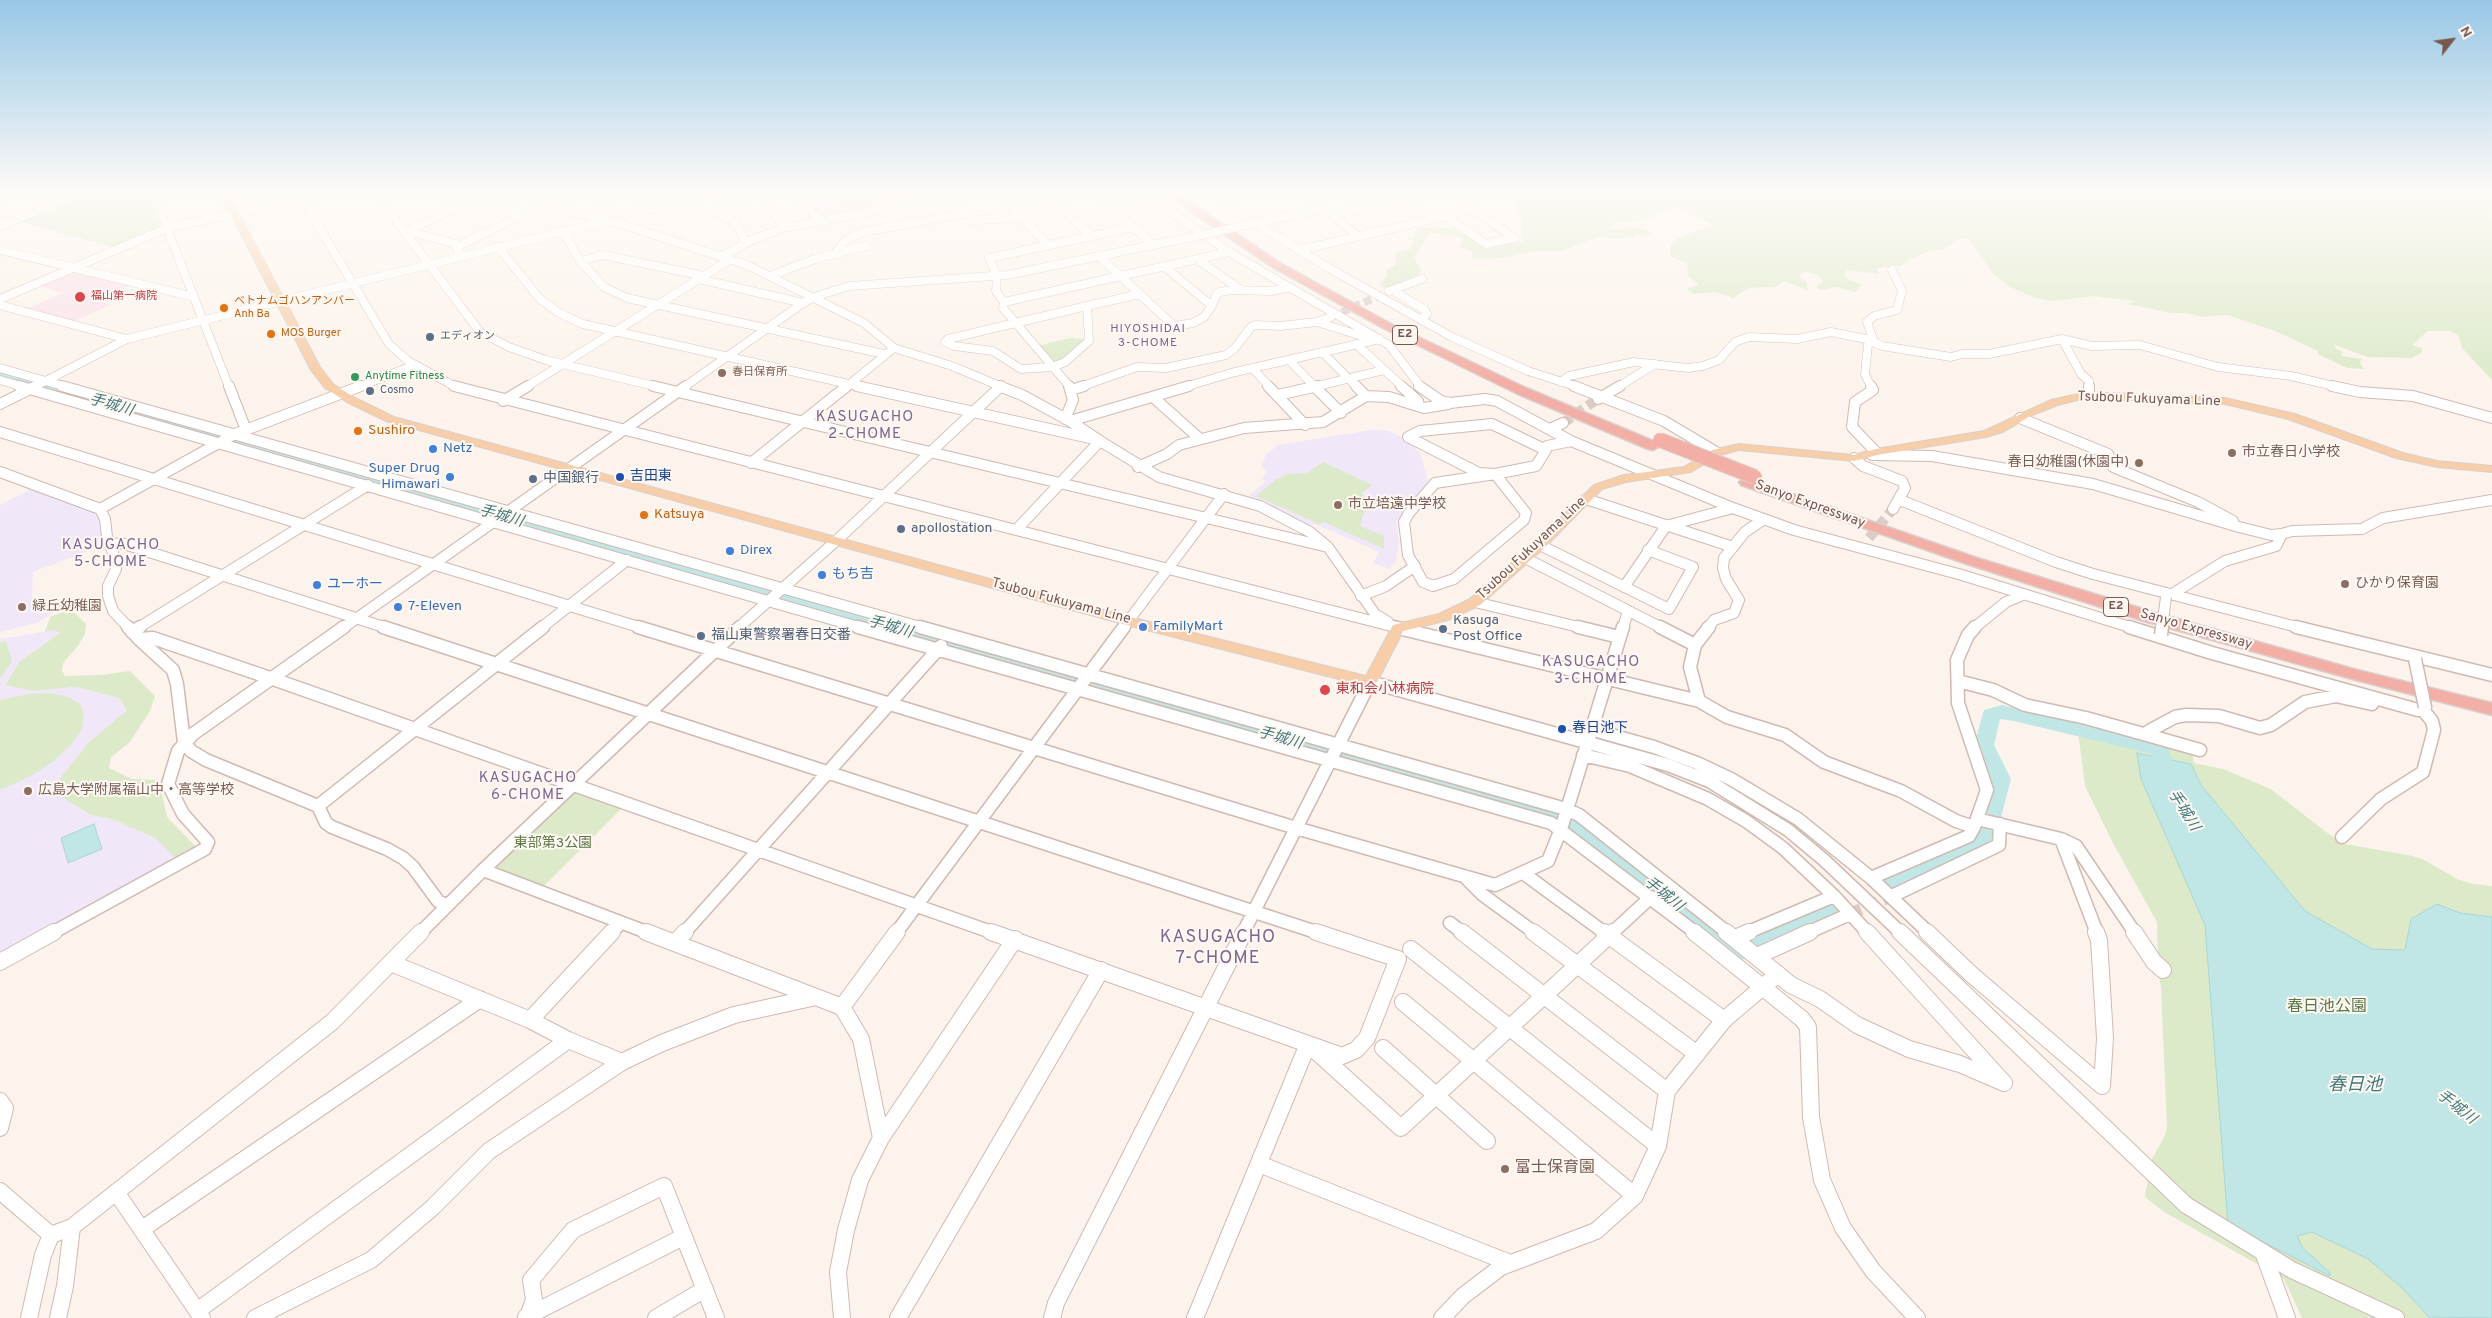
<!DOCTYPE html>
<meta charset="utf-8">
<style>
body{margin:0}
#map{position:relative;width:2492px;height:1318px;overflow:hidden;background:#fcf4ec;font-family:Overpass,sans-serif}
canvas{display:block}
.north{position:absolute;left:2427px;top:15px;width:50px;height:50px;-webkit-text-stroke:4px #fef8f3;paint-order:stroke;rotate:60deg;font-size:14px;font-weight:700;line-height:20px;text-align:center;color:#78574f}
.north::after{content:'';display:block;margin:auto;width:18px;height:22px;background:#78574f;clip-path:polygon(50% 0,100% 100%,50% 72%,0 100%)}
</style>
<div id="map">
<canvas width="2492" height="1318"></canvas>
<div class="north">N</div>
</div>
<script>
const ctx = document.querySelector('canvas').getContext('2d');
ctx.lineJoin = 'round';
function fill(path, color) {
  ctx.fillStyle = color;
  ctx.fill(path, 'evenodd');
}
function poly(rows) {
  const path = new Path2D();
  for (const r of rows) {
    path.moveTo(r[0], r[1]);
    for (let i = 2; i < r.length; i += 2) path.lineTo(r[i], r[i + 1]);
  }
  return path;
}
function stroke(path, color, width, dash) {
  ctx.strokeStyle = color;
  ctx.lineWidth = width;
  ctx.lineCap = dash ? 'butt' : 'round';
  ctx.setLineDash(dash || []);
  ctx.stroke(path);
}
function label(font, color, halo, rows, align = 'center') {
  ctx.font = font + ' Overpass,"Noto Sans JP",sans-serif';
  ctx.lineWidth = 4;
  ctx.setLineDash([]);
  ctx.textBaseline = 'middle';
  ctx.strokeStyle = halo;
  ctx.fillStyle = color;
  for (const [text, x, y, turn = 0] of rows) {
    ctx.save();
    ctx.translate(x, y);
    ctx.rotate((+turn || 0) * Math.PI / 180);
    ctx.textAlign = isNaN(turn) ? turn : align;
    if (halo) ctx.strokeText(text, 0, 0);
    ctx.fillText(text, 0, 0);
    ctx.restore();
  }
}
fill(poly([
 [804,195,947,195,823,220],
 [1371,430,1389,431,1406,439,1420,453,1428,480,1396,522,1399,542,1396,561,1389,569,1373,563,1379,552,1315,524,1309,526,1248,496,1266,481,1261,479,1267,472,1261,465,1266,455,1278,445],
 [33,488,92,510,98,517,102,531,101,546,33,572,32,602,55,612,37,623,0,632,0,505],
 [54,630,61,632,20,661,5,685,33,691,76,687,119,698,127,710,89,742,53,787,58,795,91,815,112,819,155,838,177,860,0,956,0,639]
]), '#f0e8f9');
fill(poly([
 [74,270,134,284,97,301,111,305,72,322,25,309,63,293,36,285]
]), '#fae0e7');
fill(poly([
 [83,195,149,195,162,229,116,248,17,221],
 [827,195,879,195,884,202,840,207],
 [1502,195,2492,195,2492,380,2462,348,2458,335,2450,331,2428,331,2412,345,2422,348,2422,352,2412,358,2367,357,2335,345,2335,348,2345,353,2341,353,2342,356,2362,359,2360,362,2363,369,2347,368,2318,354,2318,351,2275,331,2227,315,2203,317,2186,313,2172,313,2127,304,2136,301,2094,296,2053,301,2035,298,2010,287,1993,274,1969,239,1960,238,1945,249,1929,251,1910,259,1901,266,1877,268,1879,274,1847,270,1843,277,1862,285,1855,292,1836,287,1820,290,1816,286,1823,282,1823,280,1818,275,1803,271,1799,278,1807,282,1808,290,1784,281,1775,287,1747,288,1734,298,1715,292,1694,294,1686,289,1699,285,1688,276,1687,263,1671,257,1670,245,1679,238,1713,225,1678,207,1654,215,1645,221,1616,222,1611,229,1643,228,1653,233,1647,237,1636,233,1634,237,1615,239,1603,236,1562,251,1537,251,1502,258,1471,259,1473,252,1459,247,1463,238,1430,233,1414,258,1421,270,1416,280,1388,289,1379,285,1387,276,1386,270,1395,265,1396,253,1410,249,1414,241,1405,239,1415,237,1412,232,1421,227,1454,228,1492,246,1518,240,1525,243,1521,237,1521,217,1516,211,1519,202],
 [1069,338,1084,339,1087,343,1053,366,1037,346],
 [1323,462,1372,485,1362,493,1367,502,1360,526,1384,536,1384,549,1324,522,1319,524,1256,496,1277,479,1288,474,1307,473],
 [63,612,75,613,86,624,85,634,78,646,63,663,62,671,65,676,101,675,130,671,155,696,150,711,130,742,111,757,109,768,132,779,159,780,167,817,198,849,177,860,155,838,112,819,91,815,58,795,53,787,89,742,127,710,119,698,76,687,33,691,5,685,20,661,60,633,54,630,45,632,50,617],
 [6,641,12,661,0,679,0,642],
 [50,693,68,697,80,704,84,715,82,729,71,745,54,761,31,776,0,790,0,700,28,694],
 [2077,724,2192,751,2194,763,2223,769,2271,789,2326,832,2345,844,2413,856,2424,860,2457,879,2473,884,2492,886,2492,1318,2302,1318,2284,1279,2164,1212,2145,1197,2151,1161,2165,1135,2167,1127,2161,987,2158,972,2157,922,2115,847,2085,786],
 [575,791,623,807,544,886,494,867]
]), '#dceaca');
const water = poly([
 [2137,753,2191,764,2201,785,2305,911,2372,949,2405,950,2411,919,2437,904,2460,913,2492,917,2492,1318,2429,1317,2401,1287,2368,1259,2312,1232,2297,1236,2302,1247,2330,1273,2330,1276,2228,1224,2205,925,2141,779,2137,753],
 [94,824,102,849,68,863,61,838,94,824]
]);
fill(water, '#c0e6e6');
stroke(water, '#a7d7d7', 1);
fill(poly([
 [0,370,1556,809,1584,818,1738,942,1836,899,1844,902,1847,908,1844,914,1735,963,1727,960,1568,830,0,378,0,370],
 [2002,705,2168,744,2177,783,2174,788,2167,790,2160,788,2157,783,2152,754,2014,721,2000,719,1994,745,2011,779,1993,848,1896,891,1888,894,1880,891,1877,885,1880,879,1976,837,1991,779,1974,745,1984,710,2002,705]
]), '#c0e6e6');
stroke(poly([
 [1331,317,1385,293]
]), '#dbcdc5', 8, [8, 4]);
stroke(poly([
 [1563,423,1596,400],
 [1869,538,1893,509]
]), '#dbcdc5', 10, [10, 5]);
stroke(poly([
 [1850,914,1892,896]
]), '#dbcdc5', 12, [12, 6]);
const minorFar3 = poly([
 [154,195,229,387],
 [300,195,389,344,408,361,456,387],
 [377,195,480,332,509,347,546,360,658,387],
 [458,195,461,199,523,214],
 [555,195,567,211,621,224,747,265,864,323,894,348],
 [598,195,599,200,608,205,637,210,677,208,757,195],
 [762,195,784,228],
 [800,195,819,221],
 [953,195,973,220,1022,218],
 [1000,195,1048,245],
 [1099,195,1153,245],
 [1147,195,1229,252,1389,345,1421,387],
 [1217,195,1255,223,1327,267,1452,337,1528,371,1578,387],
 [1453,195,1514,238],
 [0,198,13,195],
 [1050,198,1091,236],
 [615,204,665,195],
 [704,205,736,223,744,239,748,241],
 [1112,207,1152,199],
 [1012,208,1079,195],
 [1328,212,1358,236],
 [1331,215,1427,195],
 [1445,216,1486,244,1514,238],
 [1255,223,1321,209,1302,195],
 [0,226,77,195],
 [404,230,460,245],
 [407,231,471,201],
 [563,231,580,261,604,287,627,298,884,354],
 [498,247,539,298,559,313,583,324,862,387],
 [0,250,194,297],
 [1300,250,1475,209],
 [836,252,846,240,863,232,967,213],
 [461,256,456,247,558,198],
 [722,256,756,238,784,228,956,195],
 [1100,257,1174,326,1193,323,1204,317,1212,306,1216,295,1220,292,1231,290,1271,291,1288,288],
 [1197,259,1241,290],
 [580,261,603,255,704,276],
 [1165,267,1212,306],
 [770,276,815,259,866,246],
 [699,279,803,303],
 [1392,290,1425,310,1427,314,1421,319],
 [1389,291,1422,279],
 [0,299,167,228,319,195],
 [1004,302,1229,252],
 [0,305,127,339],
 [1087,306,1089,341,1065,362,1053,367,1021,369,993,351,954,346,945,342,948,339,1087,306],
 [1087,306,1140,294],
 [1317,322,1365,337],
 [2062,339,2081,374,2089,381,2089,387],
 [1356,344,1403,387],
 [1322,352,1357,387],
 [1289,360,1315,387],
 [0,368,67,387],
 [1252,368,1270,387],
 [0,380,24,387],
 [1561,382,1569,376,1634,362,1688,368,1703,366,1719,360,1735,342,1749,337,1797,339,1831,332,1866,339,1882,346,1951,357,1962,354,1989,354,2062,339,2092,346,2140,345,2218,367,2291,376,2338,387],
 [34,387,127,339,606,221],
 [358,387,415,365],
 [526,387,731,259],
 [684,387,803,303,814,297,849,286,1007,275,1202,235],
 [846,387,894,348,952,366,1002,387],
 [1070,387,1003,308,1004,302,996,291,997,276,989,258,1134,227],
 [1080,387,1137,367,1166,368,1226,355,1235,348,1251,327,1256,325,1280,326,1317,322,1331,317],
 [1185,387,1231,373,1380,339],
 [1313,387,1384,370],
 [1618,387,1655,364],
 [1871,387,1865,374,1868,345,1873,339,1867,322,1874,316,1897,310,1902,291,1892,270]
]);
const minorFar2 = poly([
 [19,386,862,628],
 [62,386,924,628],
 [229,386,246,430],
 [454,386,1399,628],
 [653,386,1328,547],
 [857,386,1090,438,1100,441,1159,477,1260,506,1310,532,1328,547,1375,614,1388,622],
 [999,386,1022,395,1070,421,1100,441,1016,530],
 [1268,386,1305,425],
 [1314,386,1341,413],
 [1356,386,1366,396],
 [1401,386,1418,401,1418,406],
 [1419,386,1441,401,1450,403,1485,399,1497,401,1571,441,1733,508,1794,530,1962,575,2133,628],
 [1574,386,1664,421,1716,452],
 [1871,386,1873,390,1855,402,1852,427,1876,452],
 [2089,386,2089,396],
 [2332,386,2360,392,2413,396,2492,418],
 [1071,390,1084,386],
 [1278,395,1318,386],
 [1153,397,1200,439],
 [1598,399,1620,386],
 [503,401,528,386],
 [0,404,36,386],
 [2020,418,2108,454,2113,467,2198,502,2233,521],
 [1065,419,1073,400,1069,386],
 [1070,421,1189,386],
 [1550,429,1563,423],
 [0,432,642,628],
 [1546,450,1547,446,1571,441],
 [1872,455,1932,456,2093,484,2239,527,2271,535,2282,534],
 [1854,458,1863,466,1902,481,1905,488,1893,509],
 [751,463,847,386],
 [1138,467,1167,454,1179,445,1244,428,1323,422,1366,396,1389,397,1424,408,1448,404],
 [0,472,100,509,105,519,107,537,116,561,116,569,108,586,108,596,113,611,129,628],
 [1495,474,1526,513,1524,520,1454,579,1433,586,1423,582,1408,555,1404,522,1409,513,1435,483,1495,474],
 [1495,474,1479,473,1408,437,1420,431,1492,424,1546,450],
 [1495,474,1536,466,1546,450],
 [1586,499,1733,547],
 [1900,500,2056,562,2093,574,2301,628],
 [100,509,235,434,361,386],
 [111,545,121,543,387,628],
 [1540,545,1669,609,1693,567,1648,550],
 [1525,558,1662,628],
 [1624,587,1666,526,1733,508],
 [1361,596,1386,586,1415,566],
 [2169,596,2225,561,2276,546,2282,534,2292,531,2362,529,2383,518,2492,500],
 [1475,602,1583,628],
 [138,628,368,485],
 [343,628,686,386],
 [541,628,627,560],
 [738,628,836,541,1001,386],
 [1123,628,1224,494],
 [1623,628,1628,611],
 [1708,628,1714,620,1734,613,1739,600,1726,579,1723,568,1724,558,1745,532,1764,519],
 [1974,628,2006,602,2023,595]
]);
const minorFar1 = poly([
 [128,627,139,639,153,638,273,679,994,933],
 [383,627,1319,933],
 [638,627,1296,828,1495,885,1548,861,1561,829,1623,627],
 [858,627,1551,823,1696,933],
 [920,627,1566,809,1579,815,1728,933],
 [1394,627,1699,701,1727,717,1785,735,1824,762,1901,791,1956,821,1974,827,1987,790,1958,703,1957,660,1968,635,1975,627],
 [1578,627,1619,637],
 [1660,627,1695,645],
 [2129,627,2212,653,2418,710,2423,710,2425,707],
 [2296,627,2492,675],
 [132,632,140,627],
 [139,639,173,670,177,684,184,742,191,751,206,760,318,806,326,823,332,827,387,849,403,858,413,867,438,901,446,905],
 [1958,681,1993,690,2025,705,2086,718,2147,735,2149,731,2175,717,2186,715,2219,716,2260,728,2271,725,2305,702,2336,696,2372,704],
 [1699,701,1690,667,1695,645,1709,627],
 [1590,729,1654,747,1697,763,1731,779,1798,819,1871,878,1929,933],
 [2147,735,2200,750],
 [1583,755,1630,766,1708,799,1746,821,1783,848,1834,896,1868,933],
 [318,806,543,627],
 [1977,819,2061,839,2097,933],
 [2342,837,2381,799,2423,772,2434,730,2432,721,2423,710],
 [2061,839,2076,846,2135,933],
 [483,870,649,933],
 [1523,873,1605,933],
 [1464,876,1483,895,1535,933],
 [1871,878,1969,836,1974,827],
 [1892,896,1999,845,2000,824],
 [1450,923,1463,933],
 [52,933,205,849,208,842,183,814,168,784,178,751,193,734,344,627],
 [420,933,483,870,740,627],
 [611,933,621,923],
 [684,933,941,646],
 [896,933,1124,627],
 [1243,933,1370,682,1668,765,1709,781,1788,830,1824,860,1901,933],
 [1612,933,1651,897],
 [1746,933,1834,896],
 [1807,933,1850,914]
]);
const minor = poly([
 [646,932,842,1007,861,1039,881,1138,860,1180,846,1230,838,1272,842,1318],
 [991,932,1308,1044,1401,1128,1613,932],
 [1462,932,1667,1091],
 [1533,932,1697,1054],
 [1604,932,1724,1020],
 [1694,932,1802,1019,1808,1027,1811,1117,1822,1180,1843,1228,1873,1271,1917,1318],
 [1726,932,1791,985,1820,999,1857,1025,1909,1049,1960,1064,2004,1083,1867,932],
 [1900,932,2186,1205,2292,1270,2396,1318],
 [1927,932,1971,974,2102,1086,2105,1038,2099,940,2096,932],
 [2134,932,2154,962,2163,970],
 [1735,938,1749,932],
 [675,943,685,932],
 [1411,949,1658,1146],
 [1757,956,1810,932],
 [0,962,54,932],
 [391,963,530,1020,568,1040,622,1062],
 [1403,1002,1635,1196],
 [842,1007,897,932],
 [530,1020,612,932],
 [1383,1048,1487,1141],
 [0,1101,5,1108,0,1128],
 [881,1138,1015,939],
 [1259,1164,1510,1263],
 [0,1191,51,1235,43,1255,29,1318],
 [116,1192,202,1318],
 [142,1229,480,999],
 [51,1235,72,1227,332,1022,421,932],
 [2263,1252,2287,1318],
 [197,1311,568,1040],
 [528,1316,534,1300,531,1280,573,1230,664,1186,716,1318],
 [526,1317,683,1237],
 [58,1318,65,1286,72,1227],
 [255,1318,371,1260,432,1208,489,1151,622,1062,662,1043,734,1015,816,997],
 [656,1318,705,1289],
 [898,1318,1101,970],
 [1052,1318,1056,1303,1244,932],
 [1195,1318,1308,1044,1342,1056,1356,1050,1367,1038,1398,959,1316,932],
 [1442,1318,1463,1296,1501,1267,1596,1231,1635,1196,1658,1146,1667,1091,1724,1020,1778,974]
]);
const major = poly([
 [221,195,229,195,320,367,333,384,355,398,394,417,1130,617,1366,676,1393,625,1439,614,1470,599,1536,542,1594,485,1624,475,1684,467,1712,450,1739,444,1854,455,1876,449,1984,431,2051,400,2078,394,2109,393,2225,398,2295,414,2403,453,2437,461,2492,466,2492,472,2437,467,2396,458,2288,419,2225,404,2109,399,2078,400,2058,405,2032,415,2003,432,1986,437,1877,455,1854,461,1739,450,1720,455,1691,472,1626,482,1602,489,1544,548,1480,605,1448,620,1403,631,1377,682,1370,687,1123,624,386,421,347,402,325,388,311,370,221,195]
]);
const highway = poly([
 [1167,195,1179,195,1280,263,1393,325,1526,388,1658,443,1660,446,1653,450,1648,449,1518,394,1385,329,1272,267,1167,195],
 [1746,478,1977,558,2156,613,2357,670,2492,703,2492,715,2356,680,2144,621,1967,564,1741,485,1739,482,1746,478]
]);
stroke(minorFar3, '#cfbab1', 9);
stroke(minorFar2, '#cfbab1', 12);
stroke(minorFar1, '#cfbab1', 15);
stroke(minor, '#cfbab1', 18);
stroke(major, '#d9d0ce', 2);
stroke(highway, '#d9d0ce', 3);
stroke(minorFar3, '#fff', 8);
stroke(minorFar2, '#fff', 10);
stroke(minorFar1, '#fff', 12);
stroke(minor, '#fff', 16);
fill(major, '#f7cea8');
fill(highway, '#f3afa6');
const minorBridgeFar2 = poly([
 [1202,235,1255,223]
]);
const minorBridgeFar1 = poly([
 [2162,628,2166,597]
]);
const minorBridge = poly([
 [2161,635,2162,627],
 [2415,659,2425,707]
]);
const highwayBridge = poly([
 [1660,440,1755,477]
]);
stroke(minorBridgeFar2, '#cfbab1', 9, []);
stroke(minorBridgeFar1, '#cfbab1', 12, []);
stroke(minorBridge, '#cfbab1', 15, []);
stroke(highwayBridge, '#d9d0ce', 16, []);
stroke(minorBridgeFar2, '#fff', 8);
stroke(minorBridgeFar1, '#fff', 10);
stroke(minorBridge, '#fff', 12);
stroke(highwayBridge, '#f3afa6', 14);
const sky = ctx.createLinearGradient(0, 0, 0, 380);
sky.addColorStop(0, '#98c8e7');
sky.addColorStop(0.51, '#fefaf6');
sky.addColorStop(1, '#fefaf600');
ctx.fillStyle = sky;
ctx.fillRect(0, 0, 2492, 380);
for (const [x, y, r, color] of [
 [80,297,6,"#e0444e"],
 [224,308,5,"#e8710a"],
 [271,334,5,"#e8710a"],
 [430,337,5,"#5c6f8a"],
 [722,373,5,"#8d6e63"],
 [355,377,5,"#2e9e5b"],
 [370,391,5,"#5c6f8a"],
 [358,431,5,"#e8710a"],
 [433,449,5,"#3f7fe0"],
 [2232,453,5,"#8d6e63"],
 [2139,463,5,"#8d6e63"],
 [450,477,5,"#3f7fe0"],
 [620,477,5,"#1a4fb4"],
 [533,479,5,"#5c6f8a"],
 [1338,505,5,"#8d6e63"],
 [644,515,5,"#e8710a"],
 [901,529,5,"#5c6f8a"],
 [730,551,5,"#3f7fe0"],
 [822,575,5,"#3f7fe0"],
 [2345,584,5,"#8d6e63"],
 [317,585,5,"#3f7fe0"],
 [22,607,5,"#8d6e63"],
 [398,607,5,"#3f7fe0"],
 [1143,627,5,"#3f7fe0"],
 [1443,629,5,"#5c6f8a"],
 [701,636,5,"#5c6f8a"],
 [1325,690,6,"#e0444e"],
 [1562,729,5,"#1a4fb4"],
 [28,791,5,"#8d6e63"],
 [1505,1169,5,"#8d6e63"]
]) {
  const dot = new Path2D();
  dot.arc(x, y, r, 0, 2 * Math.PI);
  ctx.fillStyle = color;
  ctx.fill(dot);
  stroke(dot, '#fef8f3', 2);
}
label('11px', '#be3a42', '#fef8f3', [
 ["福山第一病院",91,297]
], 'left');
label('11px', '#c56008', '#fef8f3', [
 ["ベトナムゴハンアンバー",234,302],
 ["Anh Ba",234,315],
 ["MOS Burger",281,334]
], 'left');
label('11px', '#4e5e75', '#fef8f3', [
 ["エディオン",440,337],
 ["Cosmo",380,391]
], 'left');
label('11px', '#785e54', '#fef8f3', [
 ["春日保育所",732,373]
], 'left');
label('11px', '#27864d', '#fef8f3', [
 ["Anytime Fitness",365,377]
], 'left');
ctx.letterSpacing = '1px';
label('12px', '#7d6792', '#fef8f3', [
 ["HIYOSHIDAI",1148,330],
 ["3-CHOME",1148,344]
]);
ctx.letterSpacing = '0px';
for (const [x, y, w] of [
 [1405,335,25],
 [2116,607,25]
]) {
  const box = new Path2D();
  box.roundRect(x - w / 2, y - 9.5, w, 19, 4);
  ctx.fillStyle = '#fef8f3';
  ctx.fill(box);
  stroke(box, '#78574f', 1);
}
label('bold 12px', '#78574f', null, [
 ["E2",1405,335],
 ["E2",2116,607]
]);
label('14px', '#78574f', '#fef8f3', [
 ["Tsubou Fukuyama Line",2149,400,2],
 ["Sanyo Expressway",1810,505,20],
 ["Tsubou Fukuyama Line",1532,549,-43],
 ["Tsubou Fukuyama Line",1061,602,15],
 ["Sanyo Expressway",2196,630,16]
]);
label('14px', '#c56008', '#fef8f3', [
 ["Sushiro",368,431],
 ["Katsuya",654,515]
], 'left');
label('14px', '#366cbe', '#fef8f3', [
 ["Netz",443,449],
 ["Super Drug",440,469,"right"],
 ["Himawari",440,485,"right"],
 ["Direx",740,551],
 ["もち吉",832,575],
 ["ユーホー",327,585],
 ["7-Eleven",408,607],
 ["FamilyMart",1153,627]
], 'left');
label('14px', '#785e54', '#fef8f3', [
 ["市立春日小学校",2242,453],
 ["春日幼稚園(休園中)",2129,463,"right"],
 ["市立培遠中学校",1348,505],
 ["ひかり保育園",2355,584],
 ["緑丘幼稚園",32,607],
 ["広島大学附属福山中・高等学校",38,791]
], 'left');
label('14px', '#164399', '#fef8f3', [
 ["吉田東",630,477],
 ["春日池下",1572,729]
], 'left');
label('14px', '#4e5e75', '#fef8f3', [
 ["中国銀行",543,479],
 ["apollostation",911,529],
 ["Kasuga",1453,621],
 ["Post Office",1453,637],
 ["福山東警察署春日交番",711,636]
], 'left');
label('14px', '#be3a42', '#fef8f3', [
 ["東和会小林病院",1336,690]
], 'left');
label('14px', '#5a7744', '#fef8f3', [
 ["東部第3公園",553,844]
]);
label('italic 15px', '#427a7c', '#fef8f3', [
 ["手城川",111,406,16],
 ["手城川",501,517,16],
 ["手城川",890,628,16],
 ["手城川",1280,739,16],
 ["手城川",2183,811,58],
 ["手城川",1663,895,39],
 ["手城川",2456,1108,38]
]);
ctx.letterSpacing = '1px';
label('15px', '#7d6792', '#fef8f3', [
 ["KASUGACHO",865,418],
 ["2-CHOME",865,435],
 ["KASUGACHO",111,546],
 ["5-CHOME",111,563],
 ["KASUGACHO",1591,663],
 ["3-CHOME",1591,680],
 ["KASUGACHO",528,779],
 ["6-CHOME",528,796]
]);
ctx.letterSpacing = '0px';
label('16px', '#5a7744', '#fef8f3', [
 ["春日池公園",2327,1008]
]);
label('16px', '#785e54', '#fef8f3', [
 ["富士保育園",1515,1169]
], 'left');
ctx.letterSpacing = '1px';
label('18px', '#7d6792', '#fef8f3', [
 ["KASUGACHO",1218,938],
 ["7-CHOME",1218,959]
]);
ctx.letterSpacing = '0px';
label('italic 18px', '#427a7c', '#fef8f3', [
 ["春日池",2355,1086]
]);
</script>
